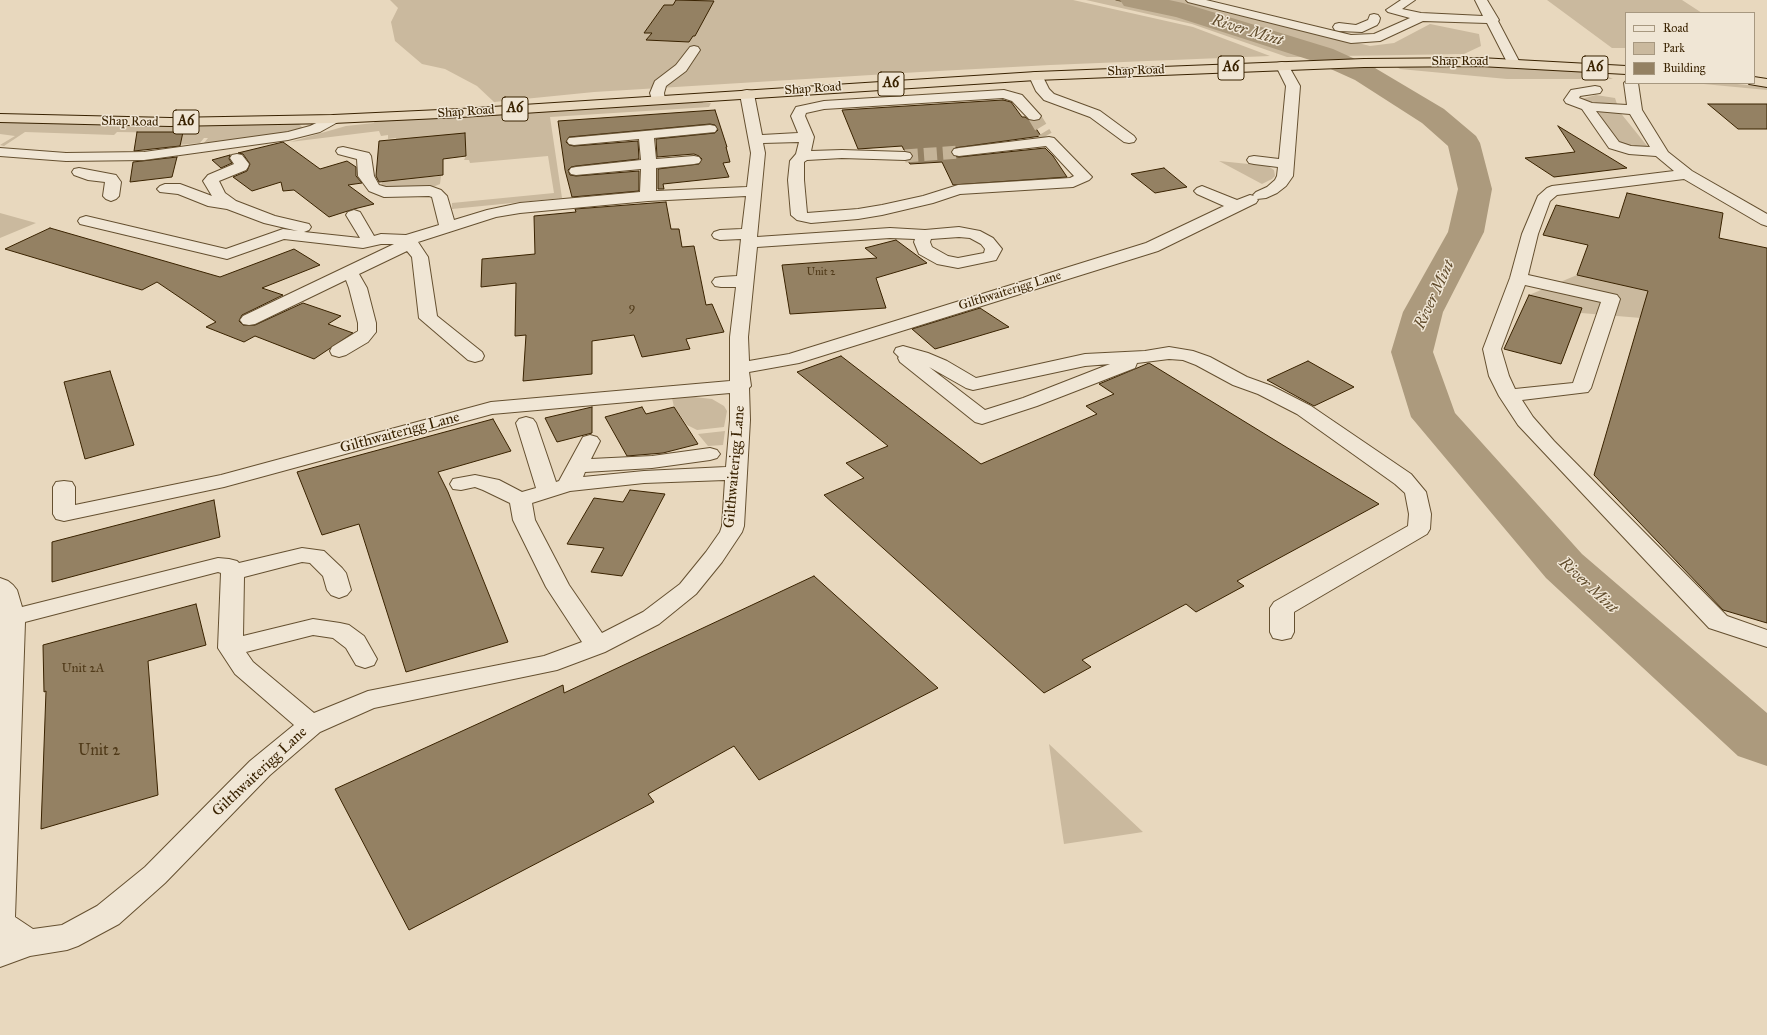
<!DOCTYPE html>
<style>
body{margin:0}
#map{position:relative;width:1767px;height:1035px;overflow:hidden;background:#e8d8be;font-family:"IM FELL Great Primer",serif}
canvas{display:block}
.legend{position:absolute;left:1625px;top:12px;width:130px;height:72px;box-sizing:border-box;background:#f0e6d5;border:1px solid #a79880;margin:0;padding:5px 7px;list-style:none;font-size:12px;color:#392200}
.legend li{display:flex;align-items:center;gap:8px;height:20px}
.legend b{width:20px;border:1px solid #a79880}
</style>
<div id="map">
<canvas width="1767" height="1035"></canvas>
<ul class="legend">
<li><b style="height:5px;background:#f0e6d5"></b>Road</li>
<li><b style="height:11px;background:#cab99e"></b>Park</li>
<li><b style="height:11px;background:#948163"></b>Building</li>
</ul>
</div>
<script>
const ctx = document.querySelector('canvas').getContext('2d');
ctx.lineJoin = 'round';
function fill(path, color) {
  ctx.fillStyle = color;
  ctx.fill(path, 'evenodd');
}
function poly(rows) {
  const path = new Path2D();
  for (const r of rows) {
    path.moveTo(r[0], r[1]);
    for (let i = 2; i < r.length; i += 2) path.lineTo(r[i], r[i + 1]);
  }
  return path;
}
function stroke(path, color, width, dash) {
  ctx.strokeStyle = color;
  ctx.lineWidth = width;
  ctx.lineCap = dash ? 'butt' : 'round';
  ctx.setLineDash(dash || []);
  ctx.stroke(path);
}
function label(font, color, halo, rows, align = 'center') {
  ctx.font = font + ' "IM FELL Great Primer",serif';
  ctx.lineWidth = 3;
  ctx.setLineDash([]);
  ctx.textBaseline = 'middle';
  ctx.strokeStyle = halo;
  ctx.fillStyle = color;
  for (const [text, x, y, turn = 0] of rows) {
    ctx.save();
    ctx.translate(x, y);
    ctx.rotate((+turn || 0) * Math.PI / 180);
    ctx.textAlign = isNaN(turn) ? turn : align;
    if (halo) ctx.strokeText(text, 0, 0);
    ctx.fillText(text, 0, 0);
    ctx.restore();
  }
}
fill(poly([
 [390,0,1073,0,1193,27,1270,56,1050,65,920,72,594,92,494,102,477,86,445,69,422,64,395,41,391,22,398,8],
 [1086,0,1116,0,1137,5,1238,32,1306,57,1287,57,1192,24],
 [1149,0,1186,0,1370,46,1394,43,1430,24,1479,34,1481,46,1464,54,1340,56,1321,47,1260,29],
 [1547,0,1682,0,1702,13,1626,13,1626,48,1612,48],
 [1397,67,1499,67,1584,71,1602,74,1613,79,1507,79,1400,69],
 [1693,83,1727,83,1767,87,1767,90],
 [1596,95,1615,98,1617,104,1589,102,1581,99],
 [702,101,703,103,711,103,709,107,550,117,562,198,452,209,452,203,554,193,548,156,470,163,469,160,464,160,466,156,465,134,396,140,396,138,388,139,388,135,381,136,379,131,290,142,346,126,374,123,375,121],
 [1600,110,1619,111,1648,147,1631,148,1622,145,1614,137,1599,113],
 [0,122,173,126,299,124,303,128,301,130,203,144,208,138,204,138,200,143,157,147,179,133,117,132,114,135,25,132,4,146,0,145,15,136,0,134],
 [1219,161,1268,166,1274,170,1275,176,1272,179,1262,184],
 [441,176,440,184,433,187,409,189,386,187,381,185,383,180],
 [0,213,36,223,0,238],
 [1577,275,1648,291,1767,318,1641,318,1581,313,1561,364,1504,349,1529,295],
 [685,396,712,399,724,406,727,411,724,427,697,430,687,425,674,407,672,398],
 [725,431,723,445,708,446,698,434],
 [1049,744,1143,832,1064,844]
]), '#cab99e');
const water = poly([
 [1116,0,1149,0,1203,13,1321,47,1293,51,1238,32,1116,0]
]);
fill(water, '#ac9a7d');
stroke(water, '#7e6a4b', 1);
fill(poly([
 [1120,0,1169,0,1183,3,1333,49,1375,68,1444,109,1476,136,1480,143,1492,189,1484,232,1443,312,1433,352,1455,413,1582,554,1767,713,1767,766,1738,756,1546,578,1411,417,1391,352,1403,312,1448,232,1458,189,1448,146,1422,123,1355,80,1313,61,1176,17,1124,6,1120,0]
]), '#ac9a7d');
const building = poly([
 [676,0,714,1,695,36,693,36,689,42,646,40,652,33,644,33,664,5,673,5,676,0],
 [1003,100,1011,102,1022,117,1025,117,1031,121,1041,136,954,148,951,151,953,156,959,157,1045,148,1053,156,1067,177,953,185,942,162,910,164,908,161,911,160,913,155,910,152,904,150,902,146,858,149,842,110,1003,100],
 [1708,104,1767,104,1767,129,1738,129,1708,104],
 [715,110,727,147,726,147,730,162,723,163,729,177,663,184,664,189,658,189,658,169,699,164,702,159,699,156,694,154,657,157,656,139,715,133,718,130,715,125,710,124,569,137,566,142,569,145,574,146,638,141,639,159,576,166,571,167,568,170,570,175,576,176,639,171,639,191,572,197,565,170,558,121,715,110],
 [1558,126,1627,168,1554,177,1525,158,1575,152,1558,126],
 [137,132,183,132,180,146,134,151,137,132],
 [465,133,466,156,443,159,443,175,379,182,376,176,379,141,465,133],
 [283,142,320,169,347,161,356,167,356,176,362,183,348,185,374,204,354,209,329,217,294,190,283,191,281,182,252,191,233,177,247,171,250,164,243,154,238,153,283,142],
 [230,155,229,159,232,163,221,168,212,160,230,155],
 [177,157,172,177,130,182,133,162,177,157],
 [1164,168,1187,187,1155,193,1131,174,1164,168],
 [1627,193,1723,213,1719,238,1767,248,1767,623,1723,610,1594,475,1648,291,1577,275,1588,245,1543,235,1556,205,1619,218,1627,193],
 [666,202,671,229,679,229,682,247,694,246,706,305,712,304,724,332,686,339,690,349,642,357,634,335,592,341,592,374,523,381,526,335,515,336,516,283,481,287,482,259,535,254,534,216,576,212,575,209,666,202],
 [50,228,220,277,294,249,320,265,262,288,283,295,242,315,239,321,243,325,255,325,303,303,341,316,328,324,353,333,314,359,255,336,244,342,206,327,216,322,157,282,142,290,5,249,50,228],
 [896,240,927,263,876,278,886,308,790,314,782,265,877,258,865,248,896,240],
 [1529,295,1582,308,1561,364,1504,349,1529,295],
 [980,308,1009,327,935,349,912,329,980,308],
 [841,356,981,464,1097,414,1086,406,1114,394,1099,384,1149,363,1379,504,1237,581,1244,586,1196,612,1186,604,1082,660,1091,667,1044,693,824,495,864,478,846,463,888,446,797,372,841,356],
 [1308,361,1354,387,1314,406,1267,380,1308,361],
 [110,371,134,445,85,459,64,382,110,371],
 [592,407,592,433,557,442,545,418,592,407],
 [642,407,646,414,674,407,698,444,663,453,627,456,605,417,642,407],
 [493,419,511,451,438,472,448,492,508,642,406,672,359,524,322,535,297,472,493,419],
 [630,490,665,494,622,576,591,572,604,548,567,544,594,498,623,502,630,490],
 [214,500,220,537,52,582,52,542,214,500],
 [814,576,938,688,759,780,734,746,648,794,654,802,409,930,335,789,563,685,564,693,814,576],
 [196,604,206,645,148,661,158,795,41,829,46,691,44,692,43,645,196,604]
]);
fill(building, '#948163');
stroke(building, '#392200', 1);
stroke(poly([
 [1034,116,1046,136],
 [905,156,959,152]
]), '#c5b498', 13, [13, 6]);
const minor = poly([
 [1186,0,1206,0,1351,35,1374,34,1410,18,1388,12,1386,10,1401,0,1415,0,1402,9,1421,13,1483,16,1475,0,1487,0,1499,20,1498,21,1520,63,1519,66,1509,66,1487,23,1423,21,1380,41,1351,43,1188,2,1186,0],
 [1374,14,1378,15,1380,18,1379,22,1377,25,1362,32,1339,31,1335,30,1333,27,1335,24,1339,23,1356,25,1368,20,1370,15,1374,14],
 [694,46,698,47,700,50,686,71,666,86,664,93,665,100,663,103,653,103,650,93,655,81,676,65,690,47,694,46],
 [1282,62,1287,63,1300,86,1293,176,1286,186,1277,193,1266,198,1257,199,1258,200,1256,203,1158,251,799,363,749,372,751,386,749,388,750,420,744,526,742,532,722,562,696,594,659,624,605,652,557,670,374,708,320,732,270,775,165,883,119,924,78,946,67,950,30,956,0,967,0,578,8,581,13,585,17,590,22,607,218,558,229,559,237,561,239,563,302,548,324,551,342,568,346,573,351,590,347,595,339,598,331,595,327,590,323,576,310,563,302,562,244,577,243,636,313,619,340,623,349,625,364,636,377,659,374,665,365,668,356,665,346,648,333,638,313,635,246,652,253,662,314,713,368,691,544,656,582,642,546,587,513,520,510,503,483,490,475,487,461,490,453,489,450,484,453,479,475,475,499,480,522,492,536,488,516,423,519,419,526,417,533,419,536,423,556,482,559,481,583,437,590,435,597,437,600,441,591,459,652,456,710,448,717,450,720,454,717,458,710,460,652,468,585,472,583,477,644,471,726,467,730,420,730,393,492,414,224,487,64,521,56,519,53,514,53,487,56,482,64,481,72,482,75,487,75,505,221,475,491,402,730,381,730,337,736,287,721,287,715,286,712,282,715,278,721,277,737,276,741,239,720,240,714,238,712,235,714,232,720,230,742,229,746,196,648,201,520,213,496,217,418,242,428,257,437,316,482,352,484,356,482,360,475,362,468,360,419,318,412,257,407,251,359,274,367,288,376,323,376,332,368,342,346,355,339,357,332,355,330,351,332,347,358,331,358,323,349,288,346,280,255,324,249,325,243,324,240,320,243,316,394,244,381,244,363,248,284,239,227,259,80,224,78,221,80,218,86,216,226,249,283,229,298,231,264,223,227,209,208,206,178,194,160,192,157,189,160,186,165,184,180,184,212,196,203,181,208,175,234,164,230,158,232,155,237,154,242,155,249,164,248,167,246,170,219,181,225,193,236,201,275,216,309,224,311,227,309,230,304,232,360,238,346,215,348,212,354,210,360,212,374,236,381,234,406,235,439,225,432,197,429,196,384,197,369,191,358,176,357,159,338,154,336,151,338,148,343,147,369,153,371,156,374,176,379,185,386,187,430,186,441,190,447,196,454,220,487,210,520,203,640,192,641,169,576,175,571,174,569,171,571,168,576,167,641,160,639,139,574,145,569,144,567,141,569,138,710,125,715,126,717,129,715,132,654,138,656,159,694,156,699,157,701,160,699,163,694,164,656,168,656,191,747,187,751,153,740,94,742,91,747,90,752,91,754,94,762,135,798,133,791,116,796,107,824,101,1004,90,1022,95,1041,116,1039,119,1034,120,1029,119,1012,101,1003,98,824,109,806,113,805,116,814,137,811,151,842,150,905,152,910,153,912,156,910,159,905,160,842,158,807,160,804,162,804,180,807,213,858,209,882,205,923,196,958,185,1070,178,1074,176,1046,146,959,156,954,155,952,152,954,149,959,148,1049,137,1054,138,1092,177,1089,180,1073,187,960,194,933,203,882,215,858,219,811,223,797,220,791,215,788,180,790,161,796,154,799,142,763,143,765,153,757,237,890,228,925,230,959,227,980,231,993,238,1002,249,996,260,958,268,937,264,919,254,914,242,915,239,890,238,757,247,748,337,749,361,789,354,1146,243,1224,206,1197,194,1194,191,1197,188,1202,186,1237,200,1250,195,1254,196,1253,195,1256,192,1267,187,1275,180,1277,176,1278,167,1254,164,1249,163,1247,160,1249,157,1254,156,1279,159,1286,86,1276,66,1277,63,1282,62],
 [959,237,970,238,981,244,985,249,984,253,958,258,948,256,932,247,930,242,931,239,959,237],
 [725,480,722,526,720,532,706,552,680,584,643,612,602,633,569,585,535,520,532,503,570,491,644,483,725,480],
 [218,572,221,573,218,648,235,674,294,725,250,761,145,867,97,906,62,925,33,929,15,917,25,622,218,572],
 [1036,72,1041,73,1049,89,1054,94,1100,111,1134,136,1136,139,1134,142,1129,143,1124,142,1090,117,1044,100,1036,91,1029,76,1031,73,1036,72],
 [1626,81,1626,83,1638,83,1642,110,1668,152,1692,171,1767,214,1767,226,1761,224,1684,179,1557,195,1550,201,1538,234,1528,275,1617,295,1620,299,1591,388,1588,392,1522,400,1533,417,1554,441,1727,616,1767,630,1767,647,1709,628,1518,425,1499,396,1489,376,1483,349,1510,278,1522,234,1538,196,1547,188,1552,186,1674,171,1656,156,1629,154,1609,148,1582,109,1566,103,1564,100,1571,90,1595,86,1600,87,1602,90,1600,93,1580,96,1579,98,1592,103,1627,105,1624,83,1626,81],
 [1596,111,1630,114,1650,147,1631,146,1619,142,1596,111],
 [1525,285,1601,302,1573,383,1515,389,1509,376,1501,349,1525,285],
 [333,115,338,116,340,119,338,122,320,132,288,140,144,160,66,161,0,156,0,148,66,153,144,152,288,132,310,126,333,115],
 [79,168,116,175,121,182,119,196,116,199,111,201,106,199,103,196,105,182,88,180,74,175,72,172,74,169,79,168],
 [903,346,928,353,947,361,976,378,1085,354,1145,351,1169,347,1193,351,1210,357,1247,377,1272,386,1311,406,1411,474,1426,492,1431,514,1430,529,1427,534,1294,612,1294,632,1291,638,1282,640,1273,638,1270,632,1270,608,1274,602,1408,526,1409,514,1405,493,1395,484,1297,414,1258,394,1233,385,1196,365,1183,360,1169,359,1137,363,1135,368,1037,406,982,424,975,422,900,362,898,358,899,357,894,352,896,348,903,346],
 [1110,364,1023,398,985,410,929,367,966,388,973,390,1085,366,1110,364]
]);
const highway = poly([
 [1480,58,1626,66,1626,74,1480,66,1364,67,1036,80,461,117,333,123,170,126,0,122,0,114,170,118,333,115,461,109,1036,72,1364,59,1480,58],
 [1754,77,1767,79,1767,87,1749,84,1754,83,1754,77]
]);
stroke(minor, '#655030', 2);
stroke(highway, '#392200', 2);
fill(minor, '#f0e6d5');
fill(highway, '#e8d8be');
label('11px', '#503a19', null, [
 ["Unit 2",821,272]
]);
label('13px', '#392200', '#f0e6d5', [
 ["Shap Road",1460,62],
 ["Shap Road",1136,71,-2],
 ["Shap Road",813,89,-4],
 ["Shap Road",466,112,-4],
 ["Shap Road",130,122,1],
 ["Gilthwaiterigg Lane",1010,291,-17]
]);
label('13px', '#503a19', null, [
 ["9",632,308],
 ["Unit 2A",83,669]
]);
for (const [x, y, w] of [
 [1231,68,26],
 [1595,68,26],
 [891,84,26],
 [515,109,26],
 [186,122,26]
]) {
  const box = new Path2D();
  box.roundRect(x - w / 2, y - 12, w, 24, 3);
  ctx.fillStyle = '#f0e6d5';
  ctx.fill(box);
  stroke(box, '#392200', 1);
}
label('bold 14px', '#392200', null, [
 ["A6",1231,68],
 ["A6",1595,68],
 ["A6",891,84],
 ["A6",515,109],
 ["A6",186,122]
]);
label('15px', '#392200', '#f0e6d5', [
 ["Gilthwaiterigg Lane",400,433,-15],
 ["Gilthwaiterigg Lane",735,467,-85],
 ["Gilthwaiterigg Lane",260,772,-43]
]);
label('italic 16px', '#614c2c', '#f0e6d5', [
 ["River Mint",1247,31,17],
 ["River Mint",1435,295,-65],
 ["River Mint",1588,586,43]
]);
label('16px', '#503a19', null, [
 ["Unit 2",99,751]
]);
</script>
